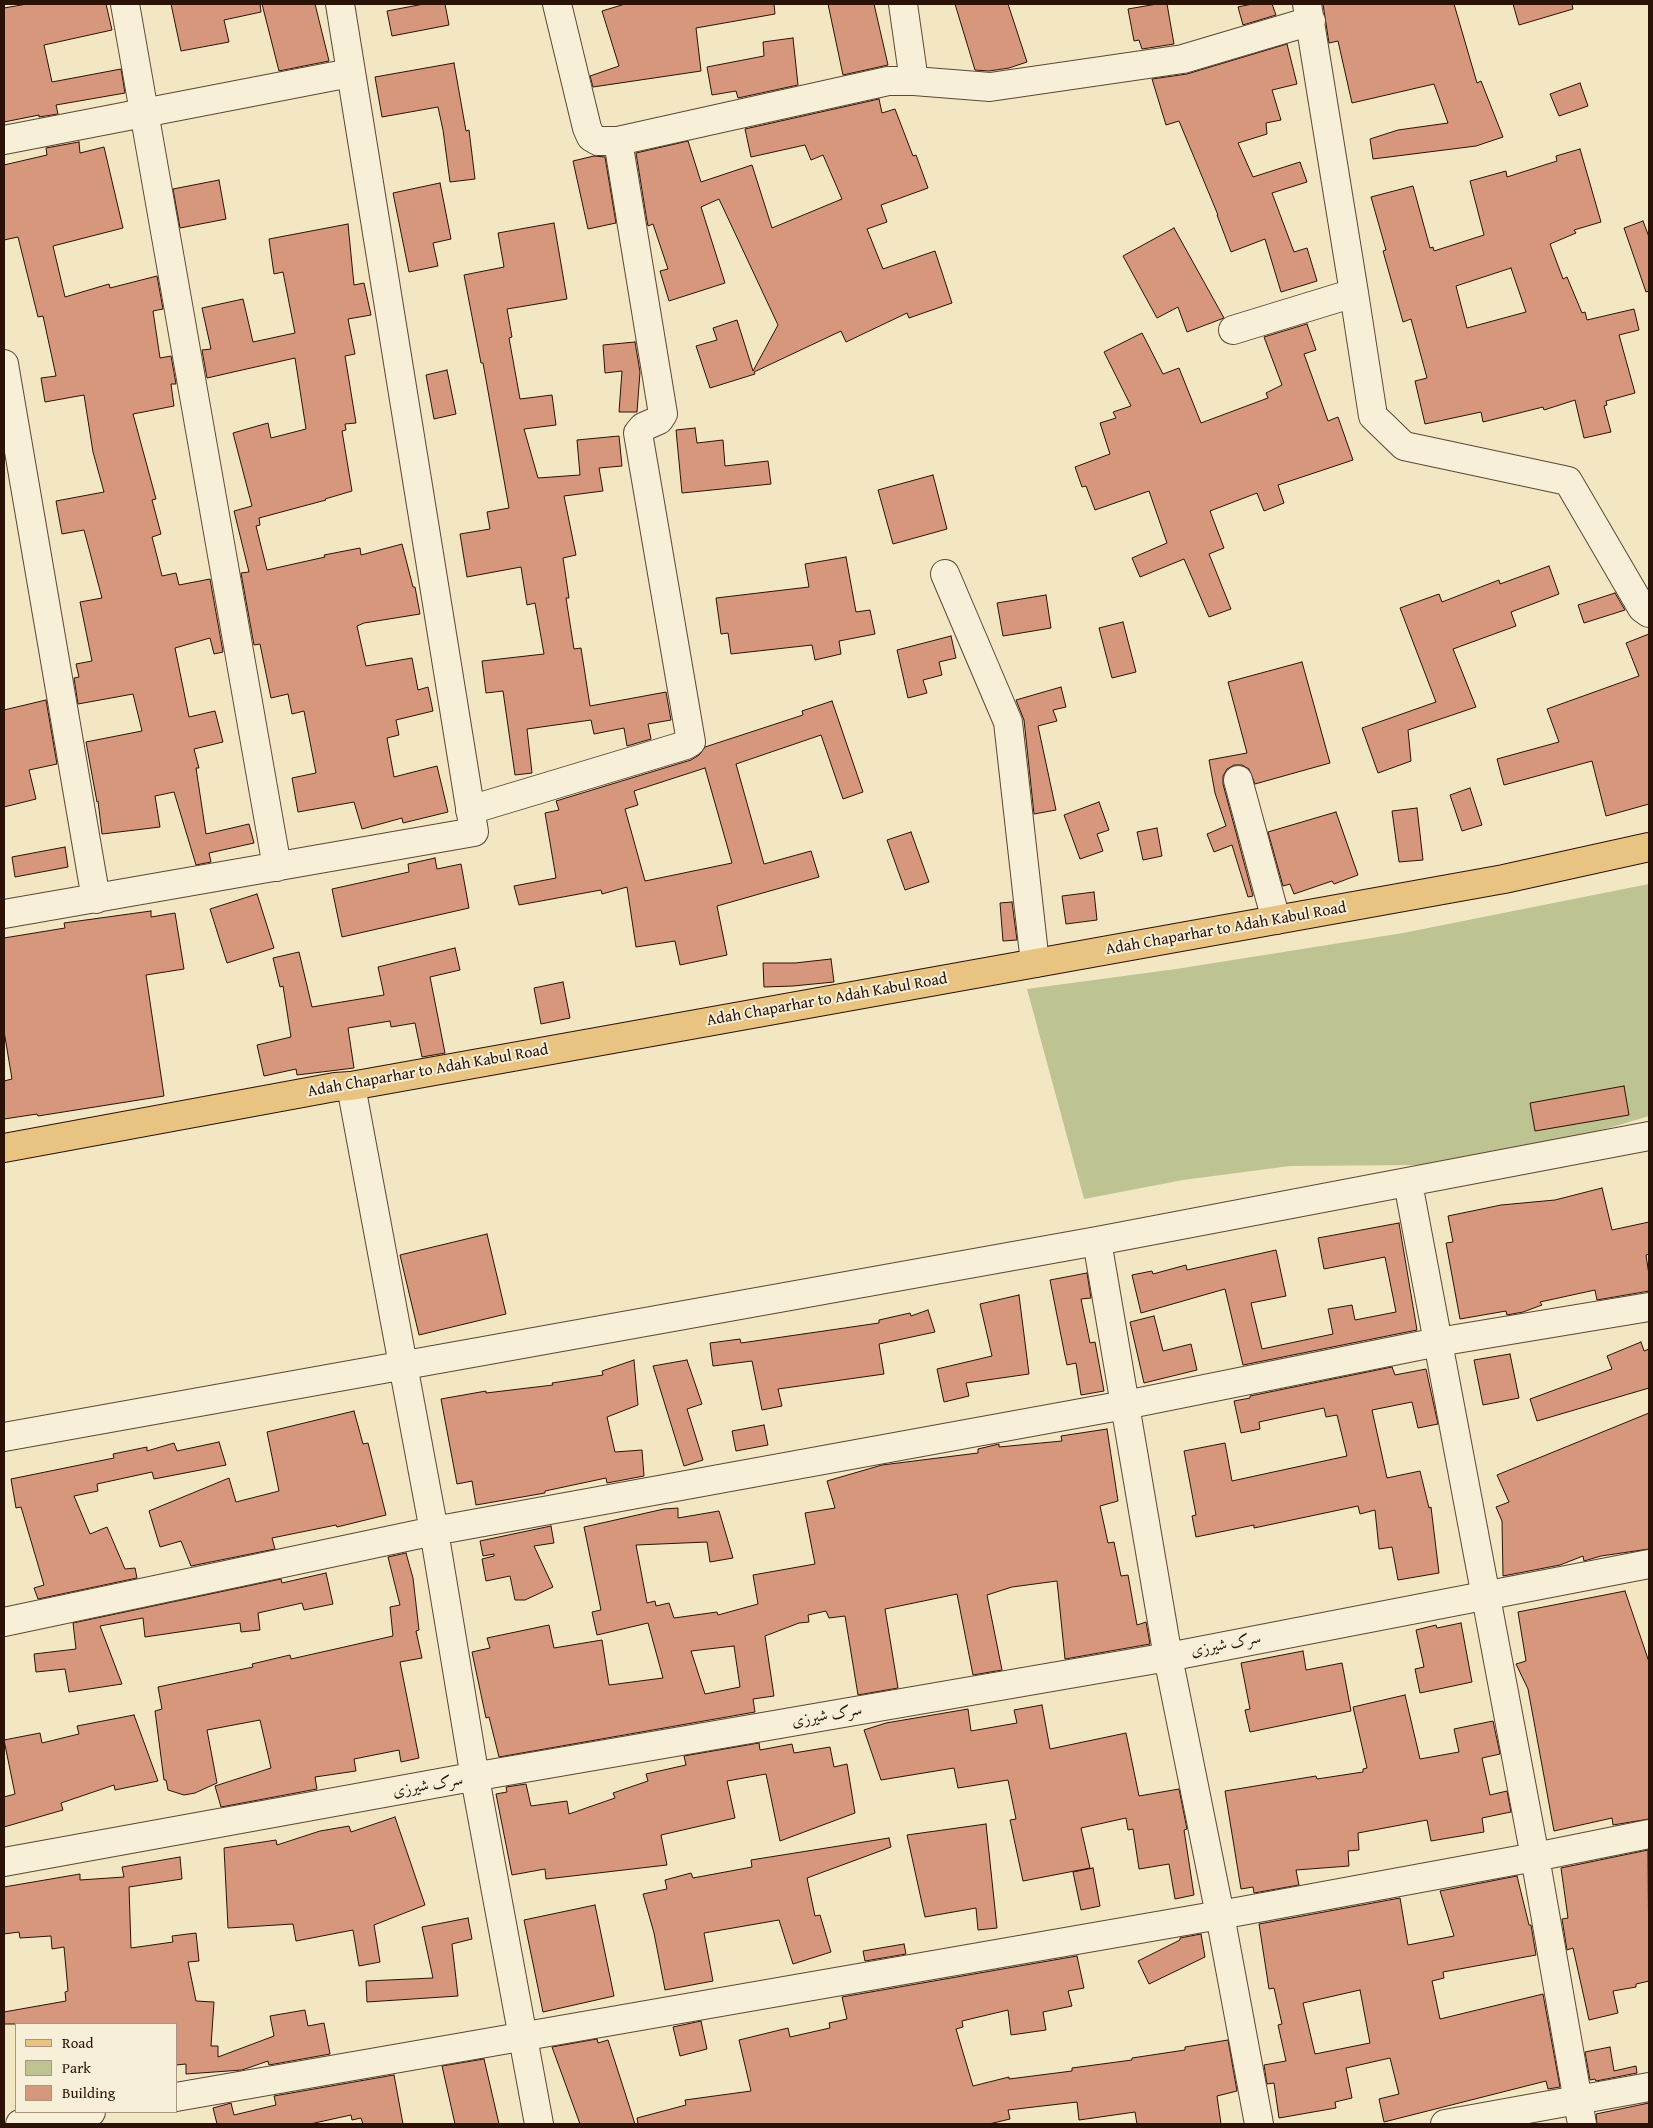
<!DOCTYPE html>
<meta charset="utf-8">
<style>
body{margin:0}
#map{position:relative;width:1653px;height:2128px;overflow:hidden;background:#f2e6c3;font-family:"Gentium Book Plus",serif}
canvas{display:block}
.frame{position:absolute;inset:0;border:5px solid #2b1206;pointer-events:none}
.legend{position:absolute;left:15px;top:2023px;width:162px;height:90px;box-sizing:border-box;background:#f7efd8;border:1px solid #a59784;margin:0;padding:6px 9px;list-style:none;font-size:15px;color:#2b1206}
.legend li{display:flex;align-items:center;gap:10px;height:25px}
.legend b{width:25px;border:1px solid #a59784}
</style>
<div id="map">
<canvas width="1653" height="2128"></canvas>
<div class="frame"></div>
<ul class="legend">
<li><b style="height:6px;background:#e9c382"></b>Road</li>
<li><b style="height:14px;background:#bec491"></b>Park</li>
<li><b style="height:14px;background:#d7977d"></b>Building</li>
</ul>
</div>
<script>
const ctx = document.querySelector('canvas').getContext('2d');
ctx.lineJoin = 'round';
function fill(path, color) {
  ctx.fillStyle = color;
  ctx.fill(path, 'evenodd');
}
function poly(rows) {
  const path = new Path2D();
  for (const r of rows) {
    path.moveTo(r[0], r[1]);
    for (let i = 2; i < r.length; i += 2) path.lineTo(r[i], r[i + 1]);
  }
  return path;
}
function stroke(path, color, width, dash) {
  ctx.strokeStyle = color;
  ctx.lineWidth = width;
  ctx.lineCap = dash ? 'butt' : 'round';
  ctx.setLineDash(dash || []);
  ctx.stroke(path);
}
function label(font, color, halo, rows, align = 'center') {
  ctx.font = font + ' "Gentium Book Plus",Amiri,serif';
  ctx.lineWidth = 4;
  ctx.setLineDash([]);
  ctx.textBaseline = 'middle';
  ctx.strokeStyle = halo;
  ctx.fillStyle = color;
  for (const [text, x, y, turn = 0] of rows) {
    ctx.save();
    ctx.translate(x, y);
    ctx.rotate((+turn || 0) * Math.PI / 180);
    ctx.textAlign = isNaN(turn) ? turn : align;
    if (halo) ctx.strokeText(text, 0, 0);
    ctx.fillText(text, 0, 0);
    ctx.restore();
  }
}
fill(poly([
 [1649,884,1649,1116,1609,1128,1507,1154,1419,1165,1290,1166,1183,1180,1084,1199,1027,989,1176,969,1403,933]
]), '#bec491');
const building = poly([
 [27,4,106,4,112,30,44,45,52,82,121,69,125,93,56,105,58,114,39,117,39,115,4,122,4,8,27,4],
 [171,4,260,4,261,12,224,20,229,42,181,51,171,4],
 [262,4,315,4,329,61,279,71,262,4],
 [424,4,445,4,449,25,392,36,387,11,424,4],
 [625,4,774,4,775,14,696,28,701,71,593,87,590,76,619,66,602,11,625,4],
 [828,4,874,4,888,65,843,75,828,4],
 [955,4,1008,4,1027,62,1009,68,989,71,975,70,955,4],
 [1157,4,1167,4,1174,44,1142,49,1139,40,1134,41,1128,9,1157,4],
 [1252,4,1272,4,1276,15,1243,25,1238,7,1252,4],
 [1323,4,1454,4,1477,83,1481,81,1503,137,1476,146,1373,159,1370,139,1398,130,1448,123,1434,84,1352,103,1338,41,1329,43,1323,4],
 [1513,4,1572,4,1573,9,1519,25,1513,4],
 [793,38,798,85,738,98,736,91,712,95,707,67,764,56,763,42,793,38],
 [1287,44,1297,84,1272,90,1281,120,1266,123,1267,134,1238,143,1253,177,1300,162,1307,182,1272,193,1294,252,1307,248,1317,281,1281,292,1265,239,1231,252,1217,215,1218,215,1179,121,1166,125,1152,79,1187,74,1287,44],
 [454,63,466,131,469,130,475,179,450,182,443,130,438,107,382,117,375,77,454,63],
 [1580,83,1588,106,1559,116,1550,94,1580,83],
 [879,99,882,113,895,109,913,156,916,155,928,188,881,205,887,222,867,229,883,269,935,251,952,303,909,318,907,313,846,342,841,331,754,372,755,374,710,388,696,346,717,340,713,328,737,320,753,371,778,325,719,199,701,207,725,283,669,301,660,271,668,269,653,224,648,226,647,221,636,153,688,141,701,182,752,165,772,228,842,199,823,155,811,160,805,145,751,157,745,129,879,99],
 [79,142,80,153,104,147,123,228,53,246,65,297,109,284,110,288,157,276,163,309,153,311,160,358,171,356,176,384,171,384,174,406,133,414,156,499,152,500,161,534,152,537,162,576,176,573,179,585,210,579,223,652,214,654,210,638,175,648,189,717,215,711,223,742,194,749,199,768,196,768,206,834,249,824,254,843,209,853,211,862,196,865,174,792,155,796,160,827,102,834,98,801,97,802,86,742,142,731,133,694,78,704,74,678,79,677,76,664,92,661,80,602,102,598,84,530,62,534,56,501,104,492,93,452,84,395,45,402,41,378,56,376,43,316,38,317,18,237,4,240,4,165,47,155,46,148,79,142],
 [1580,149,1601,222,1574,230,1576,233,1550,244,1563,279,1567,277,1582,313,1585,312,1587,320,1634,309,1639,330,1619,335,1635,393,1606,401,1607,405,1604,406,1611,432,1584,438,1575,400,1544,410,1543,407,1483,422,1481,412,1425,424,1415,381,1427,378,1411,319,1403,322,1383,251,1386,250,1371,197,1413,186,1430,248,1433,247,1434,251,1484,235,1470,181,1506,171,1507,177,1557,161,1556,156,1580,149],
 [1511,268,1526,312,1467,328,1456,286,1511,268],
 [594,156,605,157,616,223,588,229,573,161,594,156],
 [219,180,226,219,180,228,173,189,219,180],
 [440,183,451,239,433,243,438,266,409,272,393,193,440,183],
 [1643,221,1649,237,1649,291,1646,292,1624,228,1643,221],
 [554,223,567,299,507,309,512,337,509,338,520,399,552,395,556,425,524,429,538,478,580,475,577,440,619,436,622,466,599,468,603,491,564,496,576,555,563,558,569,598,566,598,574,649,581,648,590,706,666,692,671,720,648,724,651,739,627,746,624,728,594,734,591,720,527,729,532,773,515,775,503,691,486,693,482,661,544,654,535,603,527,605,521,567,467,577,460,534,490,529,487,512,509,508,483,363,481,363,464,275,504,267,498,233,554,223],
 [348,224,354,285,364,283,371,315,348,319,355,354,345,356,356,423,345,424,346,430,342,431,352,491,325,499,326,500,259,518,260,525,256,526,267,570,325,557,324,555,360,548,361,555,402,544,413,587,415,587,420,614,364,623,357,626,366,666,412,658,418,690,428,687,433,711,396,720,399,735,387,738,394,777,437,766,448,812,403,823,402,818,362,829,354,802,298,812,292,778,316,773,304,711,292,714,288,694,271,698,260,644,254,645,241,573,249,572,234,511,252,506,233,433,268,423,271,438,306,429,295,358,207,378,202,350,211,349,202,308,243,299,253,342,295,333,283,272,274,274,269,239,348,224],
 [1174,228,1224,318,1187,332,1178,307,1157,318,1123,256,1174,228],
 [1307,324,1316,350,1304,354,1328,421,1338,417,1353,460,1278,485,1284,503,1264,511,1257,493,1210,511,1224,548,1209,554,1231,609,1209,617,1184,559,1140,577,1132,558,1167,543,1149,491,1095,510,1086,486,1082,487,1075,467,1110,454,1100,423,1116,418,1113,412,1131,406,1104,352,1142,333,1163,374,1179,368,1201,423,1268,398,1266,393,1282,385,1264,337,1307,324],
 [635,342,640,372,637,412,619,412,622,371,605,373,603,345,635,342],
 [447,370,456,414,434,419,426,375,447,370],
 [695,428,697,443,723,440,725,466,768,461,771,484,682,493,676,430,695,428],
 [933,475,947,529,893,544,878,490,933,475],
 [846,557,856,612,870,610,875,634,839,641,841,654,815,660,812,645,731,654,728,633,721,634,716,598,809,587,805,564,846,557],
 [1549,566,1559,594,1511,612,1516,626,1453,649,1476,707,1408,730,1411,761,1378,773,1362,728,1436,702,1400,608,1439,594,1442,602,1499,580,1500,584,1549,566],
 [1615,593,1625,610,1584,623,1578,605,1615,593],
 [1046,595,1051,628,1003,636,997,603,1046,595],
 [1123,622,1136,672,1112,678,1099,628,1123,622],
 [1649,634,1649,804,1606,816,1592,761,1504,785,1497,759,1559,742,1547,709,1639,676,1626,643,1649,634],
 [951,636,956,658,939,662,942,675,923,680,927,693,908,698,897,650,951,636],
 [1302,662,1330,763,1255,784,1249,769,1242,765,1234,765,1227,769,1223,776,1223,784,1253,896,1248,897,1232,845,1214,852,1207,834,1226,826,1215,793,1209,760,1247,753,1228,682,1302,662],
 [1061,687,1066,707,1053,710,1057,721,1038,726,1056,810,1034,814,1024,720,1016,700,1061,687],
 [46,700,57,764,29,770,36,799,4,807,4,710,46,700],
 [832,701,863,792,843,799,821,735,736,764,764,864,811,851,819,877,717,906,727,955,680,965,675,941,636,947,627,887,602,894,601,890,519,905,514,886,556,878,545,813,559,810,556,801,691,760,699,755,705,747,803,715,802,711,832,701],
 [705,768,732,863,645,881,625,809,638,805,634,791,705,768],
 [1470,788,1482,825,1462,831,1450,795,1470,788],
 [1099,802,1109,830,1097,834,1103,851,1080,859,1064,815,1099,802],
 [1417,808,1423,860,1399,862,1392,811,1417,808],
 [1336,812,1358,875,1334,884,1332,881,1294,894,1290,884,1283,886,1268,832,1336,812],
 [1157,828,1162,856,1143,860,1137,832,1157,828],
 [911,832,929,882,905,890,887,840,911,832],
 [65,847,68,867,15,877,12,857,65,847],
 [435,858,437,869,461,864,469,908,342,937,332,889,409,872,408,864,435,858],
 [1094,892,1097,920,1066,924,1062,896,1094,892],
 [257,894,274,948,227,963,210,909,257,894],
 [1012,902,1017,940,1003,941,1000,903,1012,902],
 [151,911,151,917,175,913,184,969,146,975,164,1096,38,1116,37,1114,4,1119,4,1081,12,1079,4,1031,4,938,65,928,64,923,151,911],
 [455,948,460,970,430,977,445,1053,422,1057,415,1023,391,1027,390,1021,348,1028,354,1068,297,1075,296,1069,264,1076,257,1045,291,1037,283,986,280,987,273,958,299,952,312,1007,384,995,378,967,455,948],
 [831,959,834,982,793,986,764,987,763,963,795,963,831,959],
 [563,982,570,1018,541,1024,534,988,563,982],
 [1624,1086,1629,1115,1535,1131,1530,1103,1624,1086],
 [1602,1188,1612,1230,1649,1222,1649,1254,1646,1255,1649,1275,1649,1291,1597,1300,1595,1290,1540,1302,1542,1305,1523,1312,1507,1315,1506,1311,1460,1319,1446,1243,1453,1242,1448,1216,1501,1205,1555,1200,1602,1188],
 [1399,1223,1417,1330,1243,1365,1225,1289,1141,1313,1132,1275,1152,1271,1153,1274,1186,1265,1187,1270,1276,1250,1286,1296,1251,1303,1262,1349,1333,1334,1328,1309,1352,1305,1355,1320,1396,1312,1385,1257,1324,1269,1318,1238,1399,1223],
 [487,1234,506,1314,419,1335,400,1255,487,1234],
 [1087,1273,1091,1298,1081,1299,1090,1343,1095,1342,1104,1391,1081,1395,1076,1363,1067,1365,1065,1356,1050,1280,1087,1273],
 [1019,1295,1029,1374,966,1383,969,1396,944,1402,937,1369,992,1356,980,1304,1019,1295],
 [928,1310,935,1332,879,1344,884,1374,778,1389,782,1406,762,1410,752,1361,713,1366,710,1343,740,1339,741,1343,879,1323,879,1320,910,1313,911,1316,928,1310],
 [1154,1316,1163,1351,1191,1344,1197,1370,1144,1383,1130,1322,1154,1316],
 [1641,1342,1644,1351,1649,1349,1649,1388,1537,1421,1530,1399,1612,1369,1607,1356,1641,1342],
 [1510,1354,1519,1398,1483,1405,1474,1360,1510,1354],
 [634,1360,638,1405,607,1417,615,1452,642,1450,644,1476,607,1483,606,1478,545,1491,545,1493,476,1505,472,1481,457,1484,441,1399,486,1391,486,1393,553,1385,552,1383,603,1375,602,1371,634,1360],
 [687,1360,702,1404,687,1409,703,1460,684,1466,653,1366,687,1360],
 [1392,1367,1395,1375,1426,1369,1438,1424,1418,1428,1412,1402,1372,1410,1387,1478,1420,1471,1429,1508,1431,1507,1439,1573,1398,1580,1392,1547,1379,1549,1375,1510,1360,1514,1358,1506,1254,1528,1254,1525,1196,1537,1192,1516,1196,1515,1184,1451,1225,1443,1232,1481,1347,1456,1337,1415,1326,1417,1324,1408,1259,1422,1260,1429,1241,1433,1234,1401,1250,1398,1250,1396,1392,1367],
 [354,1411,363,1444,368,1443,386,1515,337,1527,336,1525,272,1538,275,1549,191,1566,181,1541,160,1547,149,1511,229,1478,236,1502,279,1491,267,1432,354,1411],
 [1649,1413,1649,1549,1601,1556,1584,1561,1583,1556,1560,1565,1503,1576,1502,1521,1496,1507,1509,1502,1497,1475,1649,1413],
 [764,1425,768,1445,736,1451,732,1431,764,1425],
 [1107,1429,1118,1501,1100,1506,1108,1543,1114,1542,1121,1576,1128,1575,1137,1625,1146,1622,1150,1644,1065,1659,1057,1581,1012,1587,987,1595,1002,1670,973,1675,957,1594,885,1609,898,1688,858,1695,845,1616,829,1618,826,1611,808,1615,809,1622,799,1623,765,1636,774,1696,753,1699,755,1712,499,1757,489,1717,486,1718,472,1652,490,1648,487,1638,549,1625,554,1648,602,1640,609,1685,663,1678,648,1623,597,1635,592,1612,601,1610,584,1527,664,1509,678,1508,678,1518,719,1511,733,1558,710,1562,707,1542,636,1545,647,1603,655,1601,656,1606,669,1603,674,1618,717,1612,718,1615,758,1604,753,1575,815,1564,805,1513,835,1508,827,1481,882,1465,978,1453,978,1449,999,1444,999,1447,1062,1441,1061,1436,1107,1429],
 [734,1646,740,1687,705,1694,691,1651,734,1646],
 [219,1442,226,1465,154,1479,152,1472,97,1484,98,1491,74,1496,90,1534,107,1527,125,1569,135,1568,137,1578,38,1599,34,1588,44,1585,21,1507,16,1508,11,1479,114,1458,113,1454,147,1447,147,1451,174,1443,177,1451,219,1442],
 [551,1526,554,1543,534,1546,553,1587,525,1600,515,1600,510,1576,486,1581,482,1559,494,1556,494,1554,483,1556,480,1541,551,1526],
 [406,1553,413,1578,419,1630,416,1631,422,1658,400,1662,419,1758,401,1762,399,1750,354,1759,356,1771,315,1777,317,1789,221,1807,215,1786,271,1768,260,1720,207,1730,217,1783,195,1793,184,1795,168,1790,166,1780,164,1780,155,1711,162,1709,158,1687,253,1667,252,1664,290,1655,291,1659,393,1636,390,1607,400,1605,388,1557,406,1553],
 [326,1573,333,1604,304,1610,302,1603,258,1613,260,1630,241,1632,240,1623,145,1637,143,1618,100,1626,122,1684,69,1692,65,1669,36,1672,34,1654,76,1649,73,1623,281,1579,282,1583,326,1573],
 [1625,1591,1649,1662,1649,1819,1613,1825,1612,1818,1554,1831,1528,1689,1516,1664,1526,1661,1518,1612,1625,1591],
 [1461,1623,1472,1682,1420,1693,1415,1669,1424,1667,1416,1630,1436,1625,1437,1628,1461,1623],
 [1303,1651,1306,1670,1342,1663,1351,1711,1250,1732,1245,1710,1250,1709,1241,1663,1303,1651],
 [1405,1695,1420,1759,1459,1752,1454,1729,1493,1721,1500,1754,1482,1758,1490,1795,1507,1791,1511,1812,1482,1818,1484,1832,1431,1841,1427,1820,1358,1833,1359,1850,1348,1851,1349,1866,1296,1870,1299,1885,1254,1893,1253,1887,1241,1889,1225,1791,1316,1776,1317,1779,1363,1772,1363,1769,1367,1768,1353,1707,1405,1695],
 [1042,1705,1050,1749,1126,1733,1139,1796,1179,1789,1187,1829,1184,1830,1194,1895,1175,1899,1169,1864,1139,1869,1133,1829,1128,1830,1126,1818,1081,1828,1090,1868,1023,1881,1010,1820,1016,1819,1008,1780,958,1788,954,1768,881,1780,864,1730,886,1723,968,1709,971,1731,1017,1723,1014,1710,1042,1705],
 [134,1715,158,1781,115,1790,114,1785,61,1803,63,1810,4,1827,4,1797,15,1794,4,1740,40,1733,42,1743,79,1734,77,1726,134,1715],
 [759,1743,760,1750,792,1744,794,1753,830,1747,834,1767,847,1764,855,1813,780,1841,766,1774,727,1781,735,1818,661,1835,667,1865,546,1879,545,1869,512,1875,496,1794,507,1792,506,1787,526,1784,531,1806,567,1801,569,1814,615,1798,613,1793,648,1781,646,1774,686,1765,684,1756,759,1743],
 [395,1817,425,1905,374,1925,380,1962,359,1966,353,1930,296,1941,293,1924,228,1928,224,1848,276,1840,277,1845,320,1831,349,1826,351,1832,395,1817],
 [986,1824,997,1928,978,1930,976,1908,925,1917,907,1835,986,1824],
 [889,1838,891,1847,807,1878,815,1916,820,1915,831,1952,793,1964,779,1920,704,1933,713,1981,665,1990,654,1933,643,1894,667,1889,665,1880,691,1873,693,1878,752,1867,751,1860,889,1838],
 [1648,1850,1649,1981,1636,1984,1636,1987,1613,1991,1618,2013,1589,2020,1573,1948,1567,1950,1562,1919,1568,1918,1561,1868,1648,1850],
 [180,1857,182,1879,129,1887,131,1948,173,1942,172,1936,196,1933,199,1961,188,1962,196,2001,214,2002,211,2046,218,2046,218,2057,274,2036,270,2016,305,2010,308,2026,324,2023,330,2054,269,2065,268,2061,242,2070,186,2074,186,2064,176,2065,176,2024,4,2024,4,2012,66,2001,65,1992,68,1991,64,1947,52,1949,51,1936,20,1938,19,1932,4,1934,4,1887,80,1874,80,1880,124,1877,122,1867,180,1857],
 [1093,1868,1100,1906,1081,1910,1073,1872,1093,1868],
 [1517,1876,1529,1925,1531,1925,1536,1955,1443,1972,1444,1978,1432,1981,1440,2019,1543,1994,1560,2087,1548,2089,1546,2081,1384,2122,1379,2099,1399,2094,1390,2058,1346,2068,1352,2098,1335,2102,1336,2108,1279,2118,1274,2083,1267,2084,1264,2065,1286,2061,1278,2025,1282,2024,1274,1988,1269,1989,1259,1924,1400,1898,1408,1945,1454,1936,1440,1891,1517,1876],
 [1360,1990,1370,2043,1315,2054,1303,2003,1360,1990],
 [595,1905,614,1996,543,2012,524,1920,595,1905],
 [468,1918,472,1939,452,1944,458,1996,367,2002,366,1981,433,1978,422,1927,468,1918],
 [1201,1934,1205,1957,1149,1984,1138,1961,1180,1940,1180,1938,1201,1934],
 [904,1944,906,1954,865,1961,863,1951,904,1944],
 [1077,1956,1084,1988,1068,1991,1072,2006,1043,2012,1046,2030,1011,2035,1008,2010,962,2021,963,2027,956,2029,973,2086,1009,2077,1009,2079,1072,2071,1072,2068,1132,2060,1132,2058,1185,2050,1185,2047,1228,2040,1237,2091,1217,2096,1221,2124,1137,2124,1135,2112,1079,2120,1077,2102,1008,2110,1010,2119,989,2124,638,2124,637,2118,686,2105,685,2100,751,2091,739,2040,788,2028,790,2037,830,2028,829,2023,847,2019,842,1997,1077,1956],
 [701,2021,707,2049,680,2056,673,2027,701,2021],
 [597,2039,598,2043,608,2040,635,2124,580,2124,552,2047,597,2039],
 [1610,2047,1614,2071,1636,2066,1637,2073,1596,2081,1595,2079,1590,2080,1585,2052,1610,2047],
 [484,2059,499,2124,455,2124,442,2066,484,2059],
 [394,2075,403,2124,363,2124,361,2118,352,2120,351,2115,310,2124,217,2124,213,2108,231,2103,234,2115,276,2105,274,2096,394,2075],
 [1649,2103,1649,2124,1597,2124,1596,2114,1649,2103]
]);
fill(building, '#d7977d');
stroke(building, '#2b1206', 1);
const minor = poly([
 [125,4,277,867],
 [557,4,587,128,591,137,598,141,618,141,888,81,914,81,990,87,1183,59,1311,21],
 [903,4,914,81],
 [4,140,350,73],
 [1354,293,1373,416,1404,446,1568,481,1642,608,1649,613],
 [1233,330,1354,293,1307,4],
 [4,364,96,899],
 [945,574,1008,722,1035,963],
 [1238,780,1276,920],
 [470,810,686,745,691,742,638,433,643,427,659,420,663,414,618,141],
 [4,914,474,832,340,4],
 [351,1086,434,1531,475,1778,539,2124],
 [1408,1183,1535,1857,1582,2124],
 [1097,1241,1168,1657,1220,1915,1259,2124],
 [4,1437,1097,1241,1649,1136],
 [4,1622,434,1531,1125,1405,1438,1342,1649,1307],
 [4,1862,461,1779,1168,1657,1649,1564],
 [176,2097,1220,1915,1535,1857,1649,1834],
 [20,2124,91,2112],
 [1445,2124,1649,2087]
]);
const major = poly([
 [4,1148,335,1087,351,1086,1504,879,1649,847]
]);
stroke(minor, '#5d4735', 30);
stroke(major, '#2b1206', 30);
stroke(minor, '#f7efd8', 28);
stroke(major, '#e9c382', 28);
label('16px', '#2b1206', '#f7efd8', [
 ["Adah Chaparhar to Adah Kabul Road",1226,929,-10],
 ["Adah Chaparhar to Adah Kabul Road",827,1000,-10],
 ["Adah Chaparhar to Adah Kabul Road",428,1071,-10],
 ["سرک شیرزی",1226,1645,-11],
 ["سرک شیرزی",827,1716,-10],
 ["سرک شیرزی",428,1786,-10]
]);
</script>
